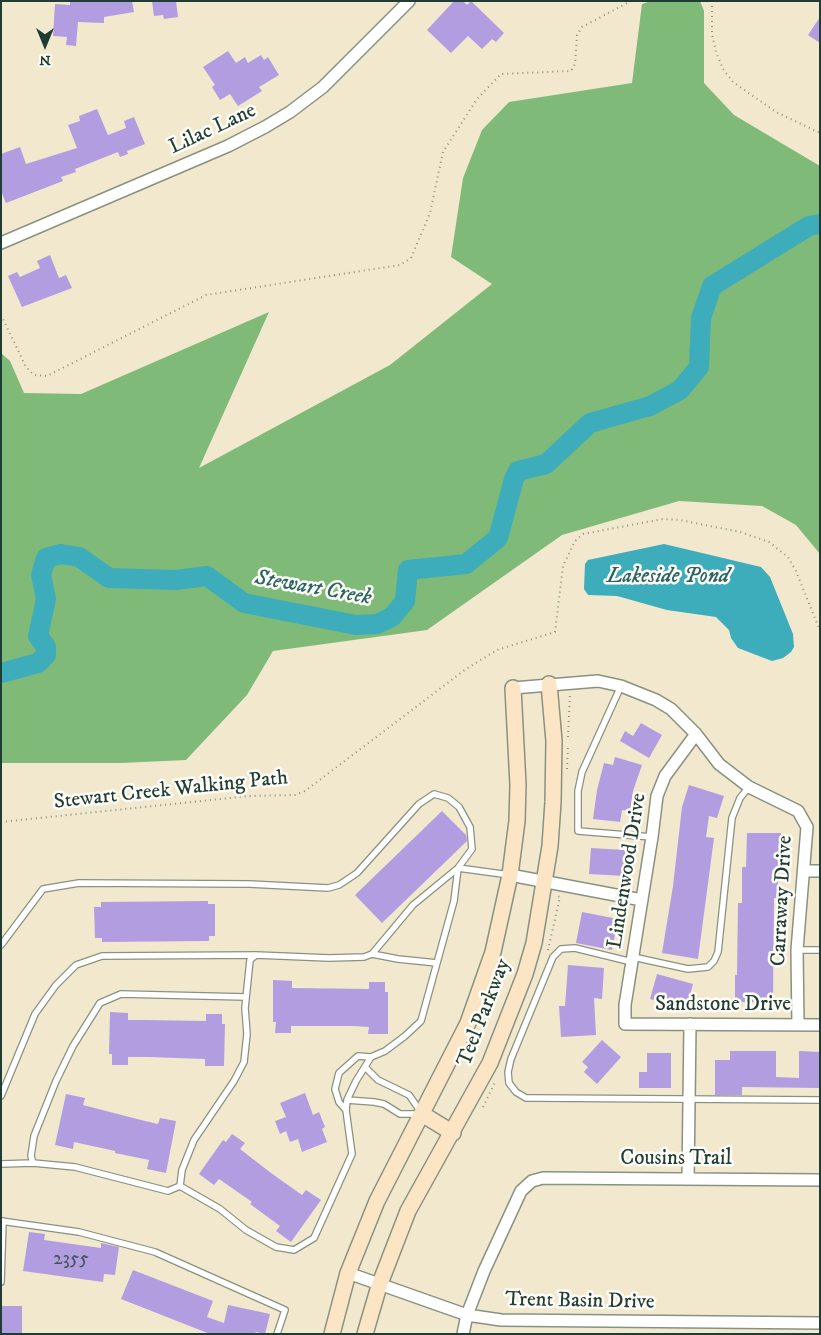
<!DOCTYPE html>
<style>
body{margin:0}
#map{position:relative;width:821px;height:1335px;overflow:hidden;background:#f1e8ce;font-family:"IM FELL DW Pica",serif}
canvas{display:block}
.frame{position:absolute;inset:0;border:2px solid #1f3d34;pointer-events:none}
.north{position:absolute;left:20px;top:20px;width:50px;height:50px;-webkit-text-stroke:4px #fdfcf7;paint-order:stroke;rotate:180deg;font-size:14px;font-weight:700;line-height:20px;text-align:center;color:#1f3d34}
.north::after{content:'';display:block;margin:auto;width:18px;height:22px;background:#1f3d34;clip-path:polygon(50% 0,100% 100%,50% 72%,0 100%)}
</style>
<div id="map">
<canvas width="821" height="1335"></canvas>
<div class="frame"></div>
<div class="north">N</div>
</div>
<script>
const ctx = document.querySelector('canvas').getContext('2d');
ctx.lineJoin = 'round';
function fill(path, color) {
  ctx.fillStyle = color;
  ctx.fill(path, 'evenodd');
}
function poly(rows) {
  const path = new Path2D();
  for (const r of rows) {
    path.moveTo(r[0], r[1]);
    for (let i = 2; i < r.length; i += 2) path.lineTo(r[i], r[i + 1]);
  }
  return path;
}
function stroke(path, color, width, dash) {
  ctx.strokeStyle = color;
  ctx.lineWidth = width;
  ctx.lineCap = dash ? 'butt' : 'round';
  ctx.setLineDash(dash || []);
  ctx.stroke(path);
}
function label(font, color, halo, rows, align = 'center') {
  ctx.font = font + ' "IM FELL DW Pica",serif';
  ctx.lineWidth = 5;
  ctx.setLineDash([]);
  ctx.textBaseline = 'middle';
  ctx.strokeStyle = halo;
  ctx.fillStyle = color;
  for (const [text, x, y, turn = 0] of rows) {
    ctx.save();
    ctx.translate(x, y);
    ctx.rotate((+turn || 0) * Math.PI / 180);
    ctx.textAlign = isNaN(turn) ? turn : align;
    if (halo) ctx.strokeText(text, 0, 0);
    ctx.fillText(text, 0, 0);
    ctx.restore();
  }
}
fill(poly([
 [651,1,700,1,704,11,704,83,734,115,820,166,820,554,796,525,762,506,679,501,562,535,427,630,273,651,247,695,186,760,121,763,1,763,1,353,10,361,24,393,81,394,269,312,199,468,390,365,492,284,451,257,463,178,482,130,509,102,632,83,642,4]
]), '#80ba78');
fill(poly([
 [664,544,761,567,770,577,793,634,794,647,791,652,783,658,772,661,738,648,731,638,729,630,716,617,667,610,617,596,588,595,584,589,585,564,588,560]
]), '#3dacbb');
stroke(poly([
 [1,673,38,663,46,655,46,647,38,636,46,599,41,575,46,558,61,554,79,557,109,578,176,580,207,576,244,603,356,625,377,624,392,617,405,601,408,570,466,564,498,538,514,479,518,471,546,464,590,423,650,406,680,390,699,367,701,318,712,286,809,226,820,224]
]), '#3dacbb', 20);
fill(poly([
 [70,1,132,1,134,12,104,17,104,23,78,22,76,46,66,45,67,37,53,36,55,4,70,5],
 [152,1,176,1,178,17,164,19,163,15,154,16],
 [454,1,463,1,467,5,471,1,504,33,496,42,492,39,482,49,468,36,451,53,427,30],
 [820,17,820,43,808,35],
 [228,51,236,63,245,57,248,63,261,55,264,60,268,57,279,75,259,87,262,91,238,106,230,94,220,100,212,87,215,85,203,67],
 [97,109,108,135,126,128,124,121,134,117,145,144,127,151,128,154,120,157,118,152,75,169,76,172,61,177,63,181,6,203,1,191,1,154,20,147,26,164,77,148,68,125,80,121,79,116],
 [50,255,59,278,66,275,72,288,22,307,8,276,17,272,20,277,40,268,37,261],
 [641,723,662,735,649,758,620,741,625,731,633,736],
 [615,757,642,765,633,791,630,811,622,810,620,822,593,819,597,790,604,763,613,765],
 [689,785,724,796,717,818,709,816,706,837,714,838,698,959,662,953,673,886,682,807],
 [442,811,466,835,467,841,382,923,355,895],
 [747,833,781,833,777,898,774,898,773,1002,735,1002,735,975,737,975,738,903,742,903,742,867,746,867],
 [591,848,626,850,625,876,589,874],
 [208,901,208,904,215,904,215,936,209,936,209,941,102,942,102,938,95,938,94,907,101,907,101,902],
 [582,912,618,919,612,950,576,943],
 [568,965,604,968,602,999,594,998,596,1035,561,1037,559,1006,565,1006],
 [657,974,693,984,686,1009,650,999],
 [273,980,292,981,292,988,369,989,369,982,385,982,385,992,388,992,388,1034,368,1034,369,1027,353,1026,291,1026,291,1033,275,1033,276,1022,273,1022],
 [110,1012,128,1013,128,1020,144,1020,206,1021,206,1014,222,1014,222,1024,225,1024,224,1066,205,1066,205,1059,148,1057,128,1057,128,1065,112,1065,112,1054,109,1054],
 [602,1040,621,1057,597,1084,584,1072,588,1067,582,1062],
 [730,1051,776,1051,776,1077,799,1078,799,1051,820,1052,820,1088,742,1087,742,1095,715,1095,715,1060,730,1060],
 [647,1053,671,1053,671,1088,639,1088,639,1072,647,1072],
 [305,1093,313,1115,319,1112,325,1127,322,1129,327,1142,302,1152,298,1139,290,1142,286,1131,280,1134,275,1121,286,1117,280,1103],
 [66,1094,85,1098,83,1105,141,1120,158,1124,160,1118,176,1121,166,1173,147,1169,149,1160,115,1153,115,1151,74,1142,73,1149,55,1145],
 [232,1134,245,1143,240,1149,271,1173,302,1195,306,1190,321,1200,291,1242,276,1231,280,1226,250,1204,252,1202,219,1179,214,1185,199,1174,223,1140,226,1142],
 [29,1232,45,1234,44,1240,101,1248,101,1243,119,1247,115,1275,104,1274,103,1282,23,1271],
 [133,1270,213,1301,207,1317,224,1323,228,1305,270,1314,265,1334,256,1332,255,1334,210,1334,121,1299],
 [1,1306,22,1306,22,1334,1,1334]
]), '#b39de1');
const lane = poly([
 [621,686,582,772,578,791,578,831,652,837],
 [1,945,43,889,79,883,249,884,328,888,339,885,357,873,419,804,434,794,448,798,459,807,470,827,472,849,458,868,413,905,372,954,364,957,329,958,256,955,250,960,245,1008,247,1034,244,1062,234,1081,194,1140,182,1170,180,1186,168,1191,75,1167,33,1163,31,1156,34,1136,56,1081,73,1046,100,1003,121,994,246,997],
 [797,950,820,950],
 [372,954,398,959,437,963],
 [633,957,688,969,708,967,714,961,718,952,732,818,740,798,749,787],
 [632,962,575,948,561,949,553,957,511,1059,508,1072,509,1083,516,1092,526,1098,535,1098,820,1100],
 [365,1067,378,1080,409,1095,421,1112],
 [1,1096,35,1014,56,985,76,965,102,956,256,955],
 [347,1100,374,1102,384,1104,400,1114,420,1114],
 [346,1110,339,1102,335,1089,339,1073,358,1056,371,1057],
 [1,1164,33,1163],
 [180,1186,220,1209,246,1230,276,1247,294,1250,314,1238,352,1154,346,1110,347,1100,356,1081,371,1057,385,1051,405,1036,421,1021,454,901,458,868,510,875],
 [1,1221,79,1232,155,1252,285,1310,277,1334],
 [1,1282,3,1221]
]);
const street = poly([
 [1,243,228,146,265,127,290,112,323,87,409,1],
 [513,688,598,681,621,686,656,700,671,709,696,734,719,764,749,787,798,811,807,827,797,950,798,1025],
 [696,734,665,776,657,796,652,837,625,1005,625,1024,820,1025],
 [804,871,820,871],
 [510,875,642,900],
 [688,1179,690,1024],
 [348,1273,467,1315,501,1320,820,1323],
 [463,1334,467,1315,484,1271,521,1191,532,1181,543,1178,820,1180]
]);
const secondary = poly([
 [422,1114,453,1133],
 [332,1334,348,1273,377,1201,468,1023,493,952,510,875,517,821,518,785,513,688],
 [365,1334,379,1286,408,1211,490,1063,525,974,534,943,550,846,553,802,554,741,549,684]
]);
stroke(lane, '#889281', 8);
stroke(street, '#889281', 14);
stroke(secondary, '#889281', 18);
stroke(poly([
 [712,1,712,34,716,52,723,69,733,82,776,112,820,133],
 [1,315,26,367,34,375,47,376,206,295,400,265,411,258,430,213,443,152,477,99,501,74,571,71,575,64,577,35,582,27,631,1],
 [568,737,570,694],
 [567,769,568,744],
 [1,822,249,796,295,795,305,791,466,669,497,650,555,632,563,566,575,541,583,534,663,519,680,520,740,532,769,542,788,557,796,571,820,631],
 [548,950,560,897,557,896],
 [483,1107,495,1082]
]), '#889281', 2, [1, 4]);
stroke(lane, '#fff', 5.5);
stroke(street, '#fff', 11);
stroke(secondary, '#fce5c4', 15);
label('19px', '#44555f', null, [
 ["2355",71,1260]
]);
label('21px', '#1f3d34', '#fdfcf7', [
 ["Lilac Lane",213,130,-25],
 ["Stewart Creek Walking Path",171,791,-6],
 ["Lindenwood Drive",628,871,-81],
 ["Carraway Drive",783,901,-87],
 ["Sandstone Drive",723,1006],
 ["Teel Parkway",485,1013,-69],
 ["Cousins Trail",676,1160],
 ["Trent Basin Drive",580,1302,1]
]);
label('italic 22px', '#2a6463', '#fdfcf7', [
 ["Lakeside Pond",668,577],
 ["Stewart Creek",313,589,10]
]);
</script>
